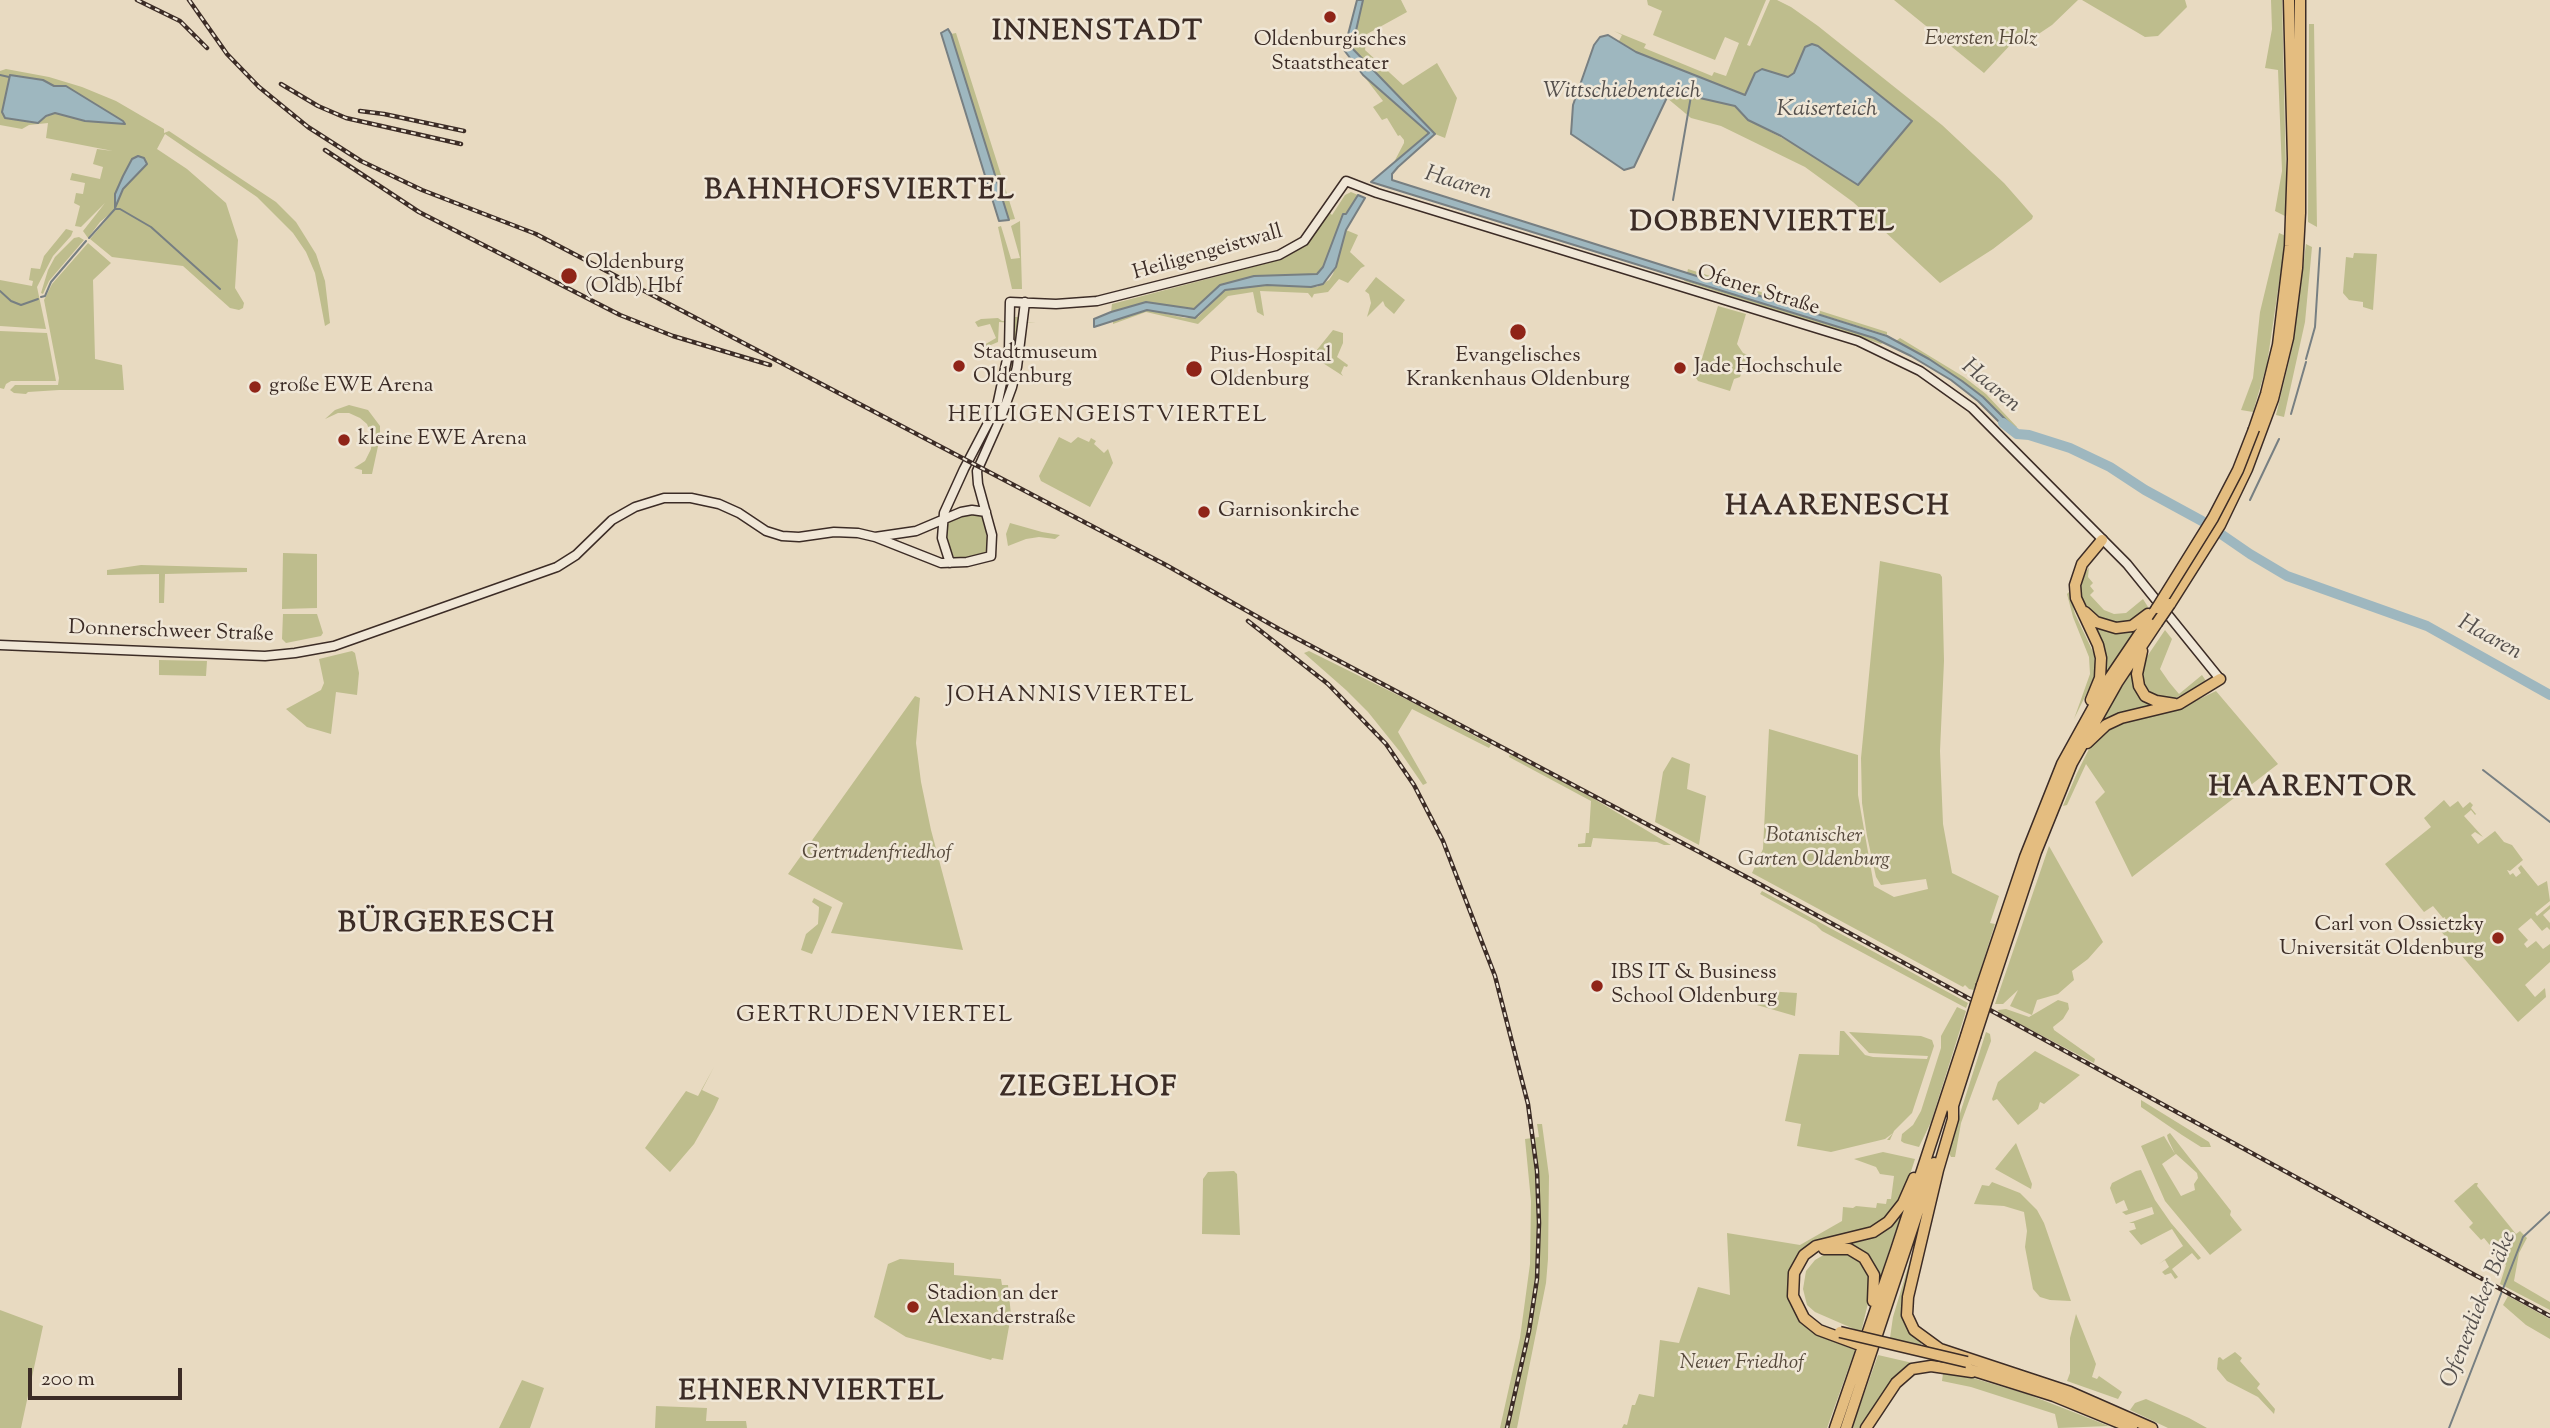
<!DOCTYPE html>
<meta charset="utf-8">
<style>
body{margin:0}
#map{position:relative;width:2550px;height:1428px;overflow:hidden;background:#e8dac1;font-family:"Sorts Mill Goudy",serif}
canvas{display:block}
.scale{position:absolute;left:28px;top:1368px;width:154px;height:32px;box-sizing:border-box;border:4px solid #3c2c26;border-top:0;padding-left:9px;font-size:21px;line-height:24px;white-space:nowrap;color:#3c2c26;-webkit-text-stroke:5px #f0e7d7;paint-order:stroke}
</style>
<div id="map">
<canvas width="2550" height="1428"></canvas>
<div class="scale">200 m</div>
</div>
<script>
const ctx = document.querySelector('canvas').getContext('2d');
ctx.lineJoin = 'round';
function fill(path, color) {
  ctx.fillStyle = color;
  ctx.fill(path, 'evenodd');
}
function poly(rows) {
  const path = new Path2D();
  for (const r of rows) {
    path.moveTo(r[0], r[1]);
    for (let i = 2; i < r.length; i += 2) path.lineTo(r[i], r[i + 1]);
  }
  return path;
}
function stroke(path, color, width, dash) {
  ctx.strokeStyle = color;
  ctx.lineWidth = width;
  ctx.lineCap = dash ? 'butt' : 'round';
  ctx.setLineDash(dash || []);
  ctx.stroke(path);
}
function label(font, color, halo, rows, align = 'center') {
  ctx.font = font + ' "Sorts Mill Goudy",serif';
  ctx.lineWidth = 5;
  ctx.setLineDash([]);
  ctx.textBaseline = 'middle';
  ctx.strokeStyle = halo;
  ctx.fillStyle = color;
  for (const [text, x, y, turn = 0] of rows) {
    ctx.save();
    ctx.translate(x, y);
    ctx.rotate((+turn || 0) * Math.PI / 180);
    ctx.textAlign = isNaN(turn) ? turn : align;
    if (halo) ctx.strokeText(text, 0, 0);
    ctx.fillText(text, 0, 0);
    ctx.restore();
  }
}
fill(poly([
 [1363,0,1401,0,1407,12,1367,34,1365,50,1403,85,1437,63,1457,98,1445,138,1435,134,1351,48],
 [1647,0,1766,0,1747,45,1750,46,1770,0,1777,0,1791,7,1818,26,1942,125,2004,183,2033,216,2032,219,1993,249,1940,283,1853,202,1805,167,1721,126,1691,118,1667,98,1671,89,1677,88,1691,96,1735,106,1748,120,1811,153,1912,121,1818,46,1812,44,1805,47,1794,73,1788,77,1762,69,1745,95,1636,52,1619,41,1622,35,1614,31,1646,44,1644,48,1712,76,1714,72,1726,76,1739,43,1725,37,1715,60,1653,35,1662,11,1648,5],
 [1894,0,2078,0,2052,25,2022,45,2014,41,1984,73],
 [2082,0,2185,0,2187,7,2158,36,2145,37],
 [2271,0,2282,0,2287,217,2275,211,2282,171,2278,70,2265,68,2272,29],
 [2309,24,2314,24,2317,227,2308,222],
 [956,33,1015,219,1009,220,951,34],
 [6,69,49,77,82,87,116,101,164,129,164,133,169,131,276,202,296,222,316,254,325,281,330,323,325,326,315,273,306,252,293,233,257,197,165,134,157,149,187,169,226,203,238,240,235,288,244,303,243,308,239,310,230,308,183,266,112,257,90,239,117,208,100,222,88,238,83,231,105,203,81,227,75,226,80,206,74,203,76,193,83,194,85,183,70,180,72,173,100,179,103,167,93,164,97,149,113,151,46,138,48,123,29,125,22,129,0,125,0,71],
 [11,75,43,80,54,86,66,86,125,123,97,122,55,113,33,123,5,118,2,112],
 [1363,75,1429,133,1392,166,1404,143,1404,140,1400,135,1398,136,1387,118,1382,120,1373,107,1383,101],
 [1351,192,1358,195,1338,227,1323,267,1318,274,1308,276,1254,276,1224,284,1193,309,1149,302,1111,312,1112,304,1283,259,1306,245,1330,213,1332,215,1345,195],
 [1020,221,1022,289,1012,289,998,227,1001,226,1011,259,1020,258,1011,226],
 [66,229,73,231,71,236,53,256,37,287,46,329,0,326,0,280,32,286,33,281,29,280,31,268,40,269,44,256],
 [1346,230,1358,235,1350,252,1365,266,1361,268,1348,283,1339,279,1328,292,1314,294,1312,298,1308,293,1260,291,1264,316,1257,312,1253,292,1228,296,1198,324,1146,312,1113,324,1113,321,1147,310,1185,318,1198,317,1225,290,1267,285,1317,287,1329,280,1333,274],
 [2279,233,2286,236,2267,364,2253,412,2241,410,2253,378,2260,312],
 [79,237,84,240,49,281,43,294,41,293,48,270,55,257,74,238],
 [88,243,111,263,93,280,95,359,122,365,124,390,59,390,28,392,26,394,14,393,10,390,15,385,58,385,59,378,44,300,52,284],
 [2306,244,2312,247,2305,322,2284,417,2276,415,2293,345],
 [2354,253,2377,254,2373,310,2363,307,2363,302,2349,300,2343,293,2346,257,2353,258],
 [1688,269,1887,332,1887,335,1687,273],
 [1376,277,1405,300,1394,314,1385,306,1383,301,1367,317,1371,303,1369,294,1365,291],
 [1685,278,1874,338,1884,342,1881,344,1684,281],
 [1718,306,1746,314,1737,344,1743,353,1748,355,1740,377,1734,379,1730,391,1698,381,1696,378],
 [1015,317,1019,317,1019,322,1036,323,1019,323,1008,388,1006,388,1014,323,999,322,998,342,986,347,984,345,996,338,990,324,978,327,975,322,981,319,998,318,1002,321,1014,321],
 [1333,330,1343,333,1343,343,1337,357,1348,365,1347,367,1344,366,1341,373,1343,376,1312,356],
 [0,331,47,333,56,381,11,381,6,384,4,389,0,388],
 [1900,338,1964,377,1986,394,2017,427,2015,429,1983,397,1953,375,1896,341],
 [349,405,368,410,380,426,380,437,372,474,362,474,362,470,354,468,365,461,371,449,372,437,367,424,360,418,349,413,338,413,325,419,335,410],
 [1059,437,1071,443,1078,437,1089,442,1091,438,1096,441,1094,444,1104,453,1108,449,1113,463,1090,507,1041,481,1039,476],
 [975,514,981,516,985,522,988,549,983,554,973,557,955,559,947,541,947,523,962,515],
 [1010,523,1042,532,1060,535,1055,539,1039,537,1026,539,1008,546,1006,534],
 [283,553,317,554,317,608,282,609],
 [1880,561,1940,574,1942,577,1944,661,1940,751,1943,824,1952,873,1999,896,1990,923,1995,924,1974,990,1969,989,1965,985,1963,987,1752,873,1763,849,1769,729,1858,755,1858,795,1874,886,1894,897,1928,889,1926,879,1881,885,1876,877,1867,836,1862,803,1861,758],
 [141,565,247,568,247,572,165,574,164,603,159,603,159,574,107,575,107,570],
 [2089,567,2088,577,2093,583,2090,586,2094,591,2090,595,2104,610,2114,614,2126,613,2143,599,2148,607,2145,612,2132,621,2122,623,2112,623,2096,617,2084,603,2080,592,2082,579],
 [2069,592,2075,614,2094,654,2096,674,2074,719,2090,674,2089,657,2073,617,2067,594],
 [283,614,317,614,323,633,321,636,286,643,282,639],
 [2092,622,2140,625,2102,684],
 [2165,630,2172,639,2160,669,2169,682,2179,694,2202,675,2206,681,2202,686,2173,699,2155,697,2144,685,2141,677,2144,661],
 [352,651,355,653,359,673,357,695,336,692,331,734,307,727,286,709,321,690,324,683,319,659],
 [1309,651,1428,710,1491,745,1489,748,1412,709,1398,732,1427,783,1423,785,1401,753,1368,712,1346,690,1304,653],
 [159,660,207,661,206,676,159,675],
 [2134,667,2138,689,2167,706,2096,728],
 [2216,691,2278,764,2132,877,2095,802,2105,792,2086,764,2067,805,2063,806,2077,773,2089,749,2105,732,2129,721,2183,707],
 [915,696,920,698,916,743,921,782,931,830,963,950,831,933,843,903,788,874],
 [1510,754,1591,797,1671,845,1664,845,1657,842,1593,838,1591,847,1578,847,1578,844,1585,843,1586,833,1589,833,1591,801,1509,757],
 [1672,757,1690,764,1687,789,1706,796,1699,845,1655,822,1663,772],
 [2444,800,2450,807,2458,801,2463,808,2470,802,2473,805,2471,808,2476,814,2478,812,2475,815,2471,810,2464,816,2483,837,2475,832,2471,835,2478,844,2495,831,2504,842,2512,845,2523,860,2510,871,2507,870,2510,875,2513,873,2516,877,2521,873,2518,868,2521,865,2538,886,2547,881,2550,901,2535,913,2537,916,2550,905,2550,909,2543,915,2550,923,2550,930,2547,927,2542,931,2531,918,2518,929,2528,940,2524,944,2527,948,2536,941,2543,949,2550,944,2550,962,2525,985,2535,997,2545,988,2546,997,2518,1022,2439,929,2446,923,2445,917,2443,918,2433,906,2424,912,2385,864,2431,827,2424,818],
 [2049,846,2103,942,2088,959,2072,971,2074,980,2058,994,2037,1000,2032,1015,2010,1006,2018,990,2003,1004,1995,1004],
 [1762,891,1968,1003,1966,1008,1822,931,1816,925,1760,894],
 [814,898,832,907,812,954,801,950,806,934,818,924,819,907,812,902],
 [1766,991,1797,993,1795,1016,1757,1005,1763,1000],
 [2058,1000,2068,1003,2069,1009,2063,1019,2053,1027,2054,1030,2095,1059,2094,1063,1999,1013,1998,1010,2006,1009,2029,1017],
 [1957,1007,1966,1011,1931,1122,1919,1147,1904,1143,1901,1141,1902,1134,1913,1125,1921,1111,1941,1048,1941,1036],
 [1840,1031,1844,1031,1865,1055,1873,1057,1927,1059,1928,1056,1869,1053,1849,1032,1921,1036,1932,1040,1934,1046,1912,1113,1894,1131,1890,1140,1887,1140,1893,1133,1885,1139,1831,1152,1797,1146,1801,1124,1785,1121,1799,1054,1839,1055],
 [1986,1032,1990,1034,1991,1041,1961,1123,1955,1157,1951,1157,1948,1151],
 [2035,1051,2080,1075,2044,1104,2040,1102,2038,1109,2018,1125,1997,1099,1993,1101,1992,1099,1998,1082],
 [714,1067,702,1090,719,1098,714,1109,694,1144,670,1172,645,1148,686,1091,698,1096],
 [2141,1100,2209,1142,2211,1147,2201,1147,2182,1135,2141,1107],
 [1537,1124,1542,1124,1549,1176,1548,1259,1546,1283,1517,1428,1500,1428,1520,1338,1530,1264,1531,1201,1525,1139,1539,1137],
 [2170,1133,2231,1211,2230,1215,2242,1230,2210,1255,2165,1201,2141,1146,2164,1136,2175,1154,2168,1139,2167,1135],
 [2176,1154,2197,1173,2198,1178,2194,1184,2195,1190,2181,1196,2162,1164],
 [2016,1143,2032,1184,2031,1189,1995,1169],
 [1883,1152,1915,1159,1907,1184,1894,1208,1878,1225,1866,1230,1816,1241,1796,1259,1788,1276,1789,1302,1799,1319,1809,1330,1824,1338,1855,1350,1827,1428,1622,1428,1624,1424,1627,1425,1632,1405,1635,1405,1639,1394,1654,1397,1660,1340,1679,1343,1698,1287,1730,1295,1727,1233,1800,1245,1842,1221,1843,1207,1853,1208,1856,1206,1876,1208,1877,1203,1886,1204,1887,1199,1891,1199,1894,1176,1880,1174,1876,1167,1854,1159],
 [2141,1170,2155,1200,2171,1223,2201,1258,2198,1260,2192,1253,2172,1269,2178,1277,2175,1279,2171,1273,2165,1275,2162,1272,2169,1267,2165,1260,2159,1264,2183,1246,2172,1229,2141,1245,2129,1231,2136,1229,2134,1223,2129,1223,2154,1214,2152,1207,2126,1215,2122,1212,2128,1210,2124,1200,2116,1204,2110,1188,2112,1183,2136,1171],
 [1208,1172,1234,1171,1237,1174,1240,1235,1202,1234,1203,1179],
 [1992,1182,2020,1193,2037,1210,2044,1223,2071,1301,2050,1300,2040,1297,2033,1289,2025,1247,2027,1231,2024,1212,2004,1206,1974,1204,1982,1185,1989,1186],
 [2475,1183,2478,1183,2477,1186,2516,1234,2520,1231,2527,1238,2519,1253,2514,1281,2550,1302,2550,1310,2500,1284,2506,1265,2484,1238,2481,1240,2469,1227,2473,1223,2454,1201],
 [1928,1200,1902,1312,1908,1330,1921,1342,1921,1345,1890,1338,1893,1317],
 [1901,1212,1902,1212,1878,1284,1877,1272,1841,1245],
 [1843,1252,1855,1257,1864,1266,1870,1278,1871,1291,1861,1332,1815,1312,1807,1305,1803,1289,1806,1271,1815,1260,1827,1253],
 [900,1259,954,1263,954,1275,1001,1279,1002,1285,1008,1285,1011,1315,1032,1318,1032,1323,1010,1321,1003,1360,992,1358,991,1360,906,1337,874,1317,888,1264],
 [2508,1296,2550,1319,2550,1339,2526,1325,2503,1305],
 [0,1310,43,1326,21,1428,0,1428],
 [2076,1314,2096,1364,2092,1377,2097,1379,2099,1376,2122,1392,2118,1399,2067,1381,2070,1373,2070,1338],
 [2235,1352,2242,1358,2240,1361,2260,1384,2257,1388,2275,1409,2274,1414,2258,1397,2227,1381,2217,1369,2218,1358,2220,1357,2223,1360],
 [1878,1355,1917,1364,1901,1370,1877,1401,1862,1428,1852,1428],
 [1943,1373,1966,1376,2027,1394,2109,1426,2058,1428,2055,1414,1971,1387,1942,1381],
 [522,1380,544,1388,530,1428,499,1428],
 [2146,1399,2189,1418,2207,1428,2168,1428,2130,1410,2135,1403],
 [656,1406,707,1408,706,1421,746,1421,747,1428,655,1428]
]), '#bebd8d');
const water = poly([
 [1357,0,1363,0,1352,48,1435,134,1398,167,1392,174,1392,180,1887,336,1929,359,1962,381,1983,397,2015,429,2011,434,1978,401,1951,380,1911,356,1874,338,1371,182,1429,133,1363,75,1344,50,1357,0],
 [948,29,951,34,1009,220,999,221,941,33,948,29],
 [1608,35,1636,52,1745,95,1755,73,1762,69,1788,77,1794,73,1805,47,1812,44,1818,46,1912,121,1858,185,1781,136,1748,120,1735,106,1691,96,1677,88,1671,89,1634,167,1624,170,1571,134,1573,105,1594,45,1600,37,1608,35],
 [10,75,43,80,54,86,66,86,123,121,125,124,85,121,55,113,46,116,38,123,5,118,2,112,10,75],
 [138,156,144,158,147,164,123,189,115,208,115,194,123,176,132,159,138,156],
 [1358,195,1365,198,1346,230,1336,267,1323,284,1311,287,1267,285,1225,290,1195,318,1147,310,1094,327,1094,319,1111,312,1146,302,1194,309,1220,285,1254,276,1317,274,1323,267,1343,214,1346,214,1358,195]
]);
fill(water, '#9eb7bf');
stroke(water, '#777f82', 2);
stroke(poly([
 [0,75,9,77],
 [1673,200,1691,96],
 [89,238,115,209,120,209,151,227,220,289],
 [0,291,11,301,21,305,38,299],
 [41,297,45,296,51,282,86,241],
 [2306,359,2315,327,2320,248],
 [2291,414,2306,362],
 [2250,500,2279,439],
 [2483,770,2550,822],
 [2449,1428,2523,1237,2550,1212]
]), '#777f82', 2);
stroke(poly([
 [2003,423,2017,434,2029,435,2070,448,2110,467,2145,490,2202,521,2250,554,2287,576,2427,626,2550,695]
]), '#9eb7bf', 10);
const secondary = poly([
 [875,537,916,531,961,512,972,510,986,512],
 [950,563,942,538,944,513,964,469,997,406,1009,350,1010,302,1056,304,1097,301,1279,255,1304,241,1346,181,1377,193,1858,341,1920,371,1972,408,2127,564,2220,679],
 [0,645,265,656,295,653,334,646,557,567,576,555,612,520,635,507,664,498,691,498,719,504,739,513,766,531,782,536,799,537,834,532,858,533,875,537,941,563,967,562,991,556,992,535,978,484,977,471,1001,417,1012,387,1017,367,1025,302]
]);
const highway = poly([
 [2254,429,2266,394,2278,345,2290,246,2293,159,2289,0],
 [2170,604,2220,525,2247,469,2273,399,2288,338,2297,268,2300,213,2300,0],
 [2085,612,2096,622,2116,628,2132,626,2148,614],
 [2142,651,2137,674,2139,686,2145,696,2156,701,2175,704],
 [2091,700,2100,678,2101,658,2098,645,2076,598,2075,585,2082,564,2102,540],
 [2087,743,2106,725,2121,718,2179,704,2220,679],
 [1982,985,2025,857,2062,764,2109,679,2157,608],
 [1991,988,2036,852,2072,763,2117,683,2157,623],
 [1953,1105,1953,1119,1938,1170,1908,1297,1907,1315,1914,1330,1940,1349,2070,1392,2152,1428],
 [1952,1109,1975,1037],
 [1824,1249,1849,1249,1864,1258,1874,1275,1873,1301],
 [1857,1344,1819,1330,1804,1318,1793,1296,1794,1273,1804,1255,1816,1246,1873,1232,1888,1222,1903,1203,1914,1178],
 [1965,1368,2054,1396,2132,1428],
 [1835,1428,1896,1250,1966,1036],
 [1846,1428,1934,1163],
 [1866,1428,1896,1383,1912,1369,1931,1366,1972,1372]
]);
stroke(secondary, '#3c2c26', 11);
stroke(highway, '#3c2c26', 13);
stroke(secondary, '#f0e7d7', 8);
stroke(highway, '#e4bd80', 10);
const rail = poly([
 [137,0,180,21,207,48],
 [189,0,227,54,259,87,308,127,361,161,422,190,536,234,1166,565,1279,629,1754,881,2550,1316],
 [281,84,318,106,346,118,461,144],
 [360,111,384,114,464,131],
 [325,150,419,212,620,315,673,336,770,365],
 [1248,621,1328,684,1386,744,1414,785,1443,841,1495,976,1528,1104,1537,1171,1539,1223,1537,1279,1529,1331,1507,1428]
]);
stroke(rail, '#3c2c26', 4.5);
stroke(rail, '#f0e7d7', 2, [5]);
const highwayBridge = poly([
 [2157,608,2213,518,2238,470,2254,429],
 [2157,623,2170,604],
 [1966,1036,1982,985],
 [1975,1037,1991,988],
 [1840,1332,1967,1362]
]);
stroke(highwayBridge, '#3c2c26', 13, []);
stroke(highwayBridge, '#e4bd80', 10);
for (const [x, y, r, color] of [
 [1330,17,7,"#8f2418"],
 [569,276,9,"#8f2418"],
 [1518,332,9,"#8f2418"],
 [959,366,7,"#8f2418"],
 [1680,368,7,"#8f2418"],
 [1194,369,9,"#8f2418"],
 [255,387,7,"#8f2418"],
 [344,440,7,"#8f2418"],
 [1204,512,7,"#8f2418"],
 [2498,938,7,"#8f2418"],
 [1597,986,7,"#8f2418"],
 [913,1307,7,"#8f2418"]
]) {
  const dot = new Path2D();
  dot.arc(x, y, r, 0, 2 * Math.PI);
  ctx.fillStyle = color;
  ctx.fill(dot);
  stroke(dot, '#f0e7d7', 2.5);
}
label('italic 21px', '#56493b', '#f0e7d7', [
 ["Eversten Holz",1981,40],
 ["Botanischer",1814,837],
 ["Garten Oldenburg",1814,861],
 ["Gertrudenfriedhof",877,854],
 ["Neuer Friedhof",1742,1364]
]);
label('21px', '#3c2c26', '#f0e7d7', [
 ["Oldenburgisches",1330,41,"center"],
 ["Staatstheater",1330,65,"center"],
 ["Oldenburg",585,264],
 ["(Oldb) Hbf",585,288],
 ["Stadtmuseum",973,354],
 ["Oldenburg",973,378],
 ["Pius-Hospital",1210,357],
 ["Oldenburg",1210,381],
 ["Evangelisches",1518,357,"center"],
 ["Krankenhaus Oldenburg",1518,381,"center"],
 ["Jade Hochschule",1694,368],
 ["große EWE Arena",269,387],
 ["kleine EWE Arena",358,440],
 ["Garnisonkirche",1218,512],
 ["Carl von Ossietzky",2484,926,"right"],
 ["Universität Oldenburg",2484,950,"right"],
 ["IBS IT & Business",1611,974],
 ["School Oldenburg",1611,998],
 ["Stadion an der",927,1295],
 ["Alexanderstraße",927,1319]
], 'left');
label('21px', '#3c2c26', '#f0e7d7', [
 ["Heiligengeistwall",1208,254,-16],
 ["Ofener Straße",1758,292,17],
 ["Donnerschweer Straße",171,633,2]
]);
label('italic 23px', '#544f4c', '#f0e7d7', [
 ["Wittschiebenteich",1622,93],
 ["Kaiserteich",1827,111],
 ["Haaren",1458,185,17],
 ["Haaren",1990,387,40],
 ["Haaren",2489,639,29],
 ["Ofenerdieker Bäke",2480,1310,-68]
]);
ctx.letterSpacing = '2px';
label('23px', '#3c2c26', '#f0e7d7', [
 ["HEILIGENGEISTVIERTEL",1108,417],
 ["JOHANNISVIERTEL",1071,697],
 ["GERTRUDENVIERTEL",875,1017]
]);
ctx.letterSpacing = '0px';
ctx.letterSpacing = '2px';
label('bold 28px', '#3c2c26', '#f0e7d7', [
 ["INNENSTADT",1098,34],
 ["BAHNHOFSVIERTEL",860,193],
 ["DOBBENVIERTEL",1763,225],
 ["HAARENESCH",1838,509],
 ["HAARENTOR",2313,790],
 ["BÜRGERESCH",447,926],
 ["ZIEGELHOF",1089,1090],
 ["EHNERNVIERTEL",812,1394]
]);
ctx.letterSpacing = '0px';
</script>
